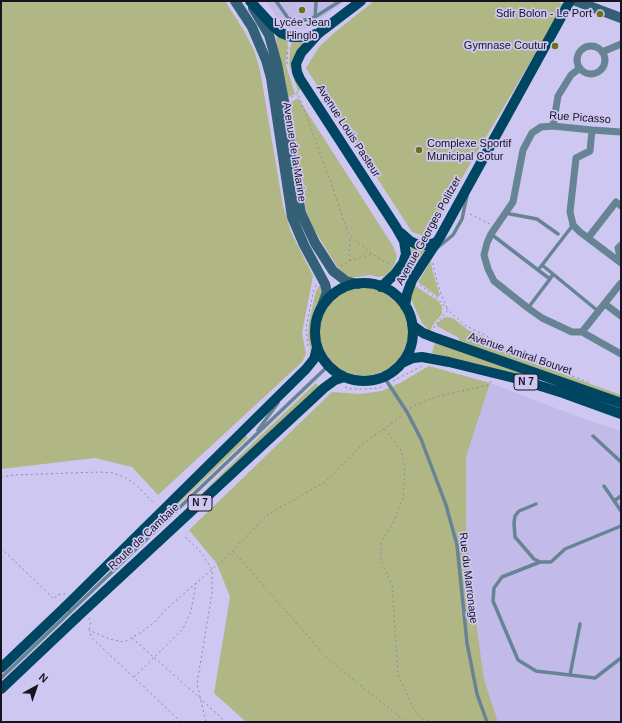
<!DOCTYPE html>
<meta charset="utf-8">
<style>
body{margin:0}
#map{position:relative;width:622px;height:723px;overflow:hidden;background:#cec7f1;font-family:Helvetica,sans-serif}
canvas{display:block}
.frame{position:absolute;inset:0;border:2px solid #171422;pointer-events:none}
.north{position:absolute;left:16px;top:667px;width:40px;height:40px;-webkit-text-stroke:3px #cec7f1;paint-order:stroke;rotate:40deg;font-size:11px;font-weight:700;line-height:16px;text-align:center;color:#171422}
.north::after{content:'';display:block;margin:auto;width:14px;height:18px;background:#171422;clip-path:polygon(50% 0,100% 100%,50% 72%,0 100%)}
</style>
<div id="map">
<canvas width="622" height="723"></canvas>
<div class="frame"></div>
<div class="north">N</div>
</div>
<script>
const ctx = document.querySelector('canvas').getContext('2d');
ctx.lineJoin = 'round';
function fill(path, color) {
  ctx.fillStyle = color;
  ctx.fill(path, 'evenodd');
}
function poly(rows) {
  const path = new Path2D();
  for (const r of rows) {
    if (r.length === 3) {
      path.moveTo(r[0] + r[2], r[1]);
      path.arc(r[0], r[1], r[2], 0, 2 * Math.PI);
      continue;
    }
    path.moveTo(r[0], r[1]);
    for (let i = 2; i < r.length; i += 2) path.lineTo(r[i], r[i + 1]);
  }
  return path;
}
function stroke(path, color, width, dash) {
  ctx.strokeStyle = color;
  ctx.lineWidth = width;
  ctx.lineCap = dash ? 'butt' : 'round';
  ctx.setLineDash(dash || []);
  ctx.stroke(path);
}
function label(font, color, halo, rows, align = 'center') {
  ctx.font = font + ' Helvetica,sans-serif';
  ctx.lineWidth = 3.5;
  ctx.setLineDash([]);
  ctx.textBaseline = 'middle';
  ctx.strokeStyle = halo;
  ctx.fillStyle = color;
  for (const [text, x, y, turn = 0] of rows) {
    ctx.save();
    ctx.translate(x, y);
    ctx.rotate((+turn || 0) * Math.PI / 180);
    ctx.textAlign = isNaN(turn) ? turn : align;
    if (halo) ctx.strokeText(text, 0, 0);
    ctx.fillText(text, 0, 0);
    ctx.restore();
  }
}
fill(poly([
 [266,1,346,1,303,30,289,28,278,20],
 [490,383,587,420,621,431,621,722,498,722,484,679,473,599,466,526,466,457]
]), '#c2bbea');
fill(poly([
 [1,1,225,1,244,31,254,50,260,70,283,206,291,232,313,276,302,333,306,354,302,362,158,495,132,467,95,458,1,469],
 [374,1,557,1,564,5,427,237,412,232,306,68,319,47,334,33],
 [278,36,288,40,286,65,295,94,286,98,276,38],
 [293,40,301,40,303,45,298,52,302,88,298,91,289,64,290,48],
 [298,98,393,246,397,256,395,263,390,272,384,276,378,277,370,275,358,277,350,277,343,273,338,268,313,228,307,214,303,197,298,165,290,103],
 [411,247,426,249,411,277,401,270,409,257],
 [431,261,432,269,440,295,438,297,418,282],
 [321,283,322,290,321,299,311,323,311,337,313,348,311,353,308,336,309,322,316,291],
 [414,285,438,301,442,306,442,314,434,323,430,331,422,323,410,297],
 [364,331,45],
 [445,317,453,318,468,330,485,337,500,348,524,360,621,395,621,399,459,341,459,338,437,326,437,323],
 [435,341,621,405,621,409,545,381,432,353],
 [429,366,490,383,466,457,466,526,473,599,484,679,498,722,246,722,214,693,230,597,217,564,189,530,332,392,359,394,382,391,400,383],
 [316,383,319,387,178,517,253,443],
 [245,434,248,438,171,511,168,508]
]), '#b1b685');
stroke(poly([
 [287,64,288,45],
 [297,91,331,183,347,230,350,236,372,254,391,265],
 [291,97,297,94],
 [470,214,490,224],
 [349,261,350,236],
 [433,263,434,270,440,291,447,308],
 [341,266,349,261,372,254],
 [420,285,439,300,448,310,466,326,485,335,496,343,514,353,590,383],
 [434,328,435,325,448,310],
 [308,346,306,328,314,289,316,285],
 [393,381,422,366],
 [345,387,352,389,366,389,378,388,383,386],
 [410,408,415,405,439,396,489,385,491,381],
 [385,429,401,450,405,469,403,498,392,525,381,542,381,561,392,585,398,675,414,709,421,718,431,722],
 [1,477,14,475,99,472,114,473,128,479,137,486,153,502],
 [185,537,199,550,212,569,212,593,197,684,206,722],
 [1,548,54,599,57,595,65,594],
 [233,551,328,659,406,722],
 [89,618,91,622,89,630],
 [132,638,191,690,226,722],
 [134,677,183,629,191,611,196,583],
 [181,722,92,638,89,630,109,639,124,642,140,633,156,621,164,611,225,558,267,515,325,482,364,443,402,416]
]), '#8e89a9', 1, [2, 3]);
stroke(poly([
 [276,1,288,18,298,22,315,17,316,3],
 [315,17,340,1],
 [505,213,537,219,558,234],
 [491,234,538,270],
 [437,248,453,235,462,219,467,196],
 [542,265,553,274,550,279,538,270,542,265,573,225],
 [553,274,598,311],
 [528,308,550,279],
 [384,377,407,412,421,439,446,505,457,545,467,643,477,694,487,722],
 [258,430,278,403],
 [593,436,621,462],
 [604,486,621,511],
 [614,501,621,496],
 [536,504,519,511,515,516,514,523,515,537,534,559,540,562,551,562,565,549,621,526],
 [540,562,502,577,494,588,493,601,518,660,536,671,595,678,621,658],
 [70,612,328,366],
 [570,675,580,624]
]), '#678494', 3.5);
stroke(poly([
 [591,60,14],
 [602,52,621,44],
 [553,126,558,96,571,75,580,68],
 [592,130,590,151,576,158,570,212,572,220,573,225,580,232,621,263],
 [621,132,592,130,553,126,541,127,532,133,523,150,513,202,491,234,487,243,484,255,488,269,494,281,528,308,542,318,572,332,582,332,621,354],
 [588,238,616,202,621,206],
 [621,245,618,248,621,261],
 [605,304,621,316],
 [582,332,621,283]
]), '#678494', 7);
stroke(poly([
 [235,1,252,27,266,60,271,78,292,217,304,245,325,284,327,292,322,306],
 [576,1,621,18],
 [253,8,269,35,277,64,286,112,293,171,301,213,315,243,333,271,346,281,358,284]
]), '#336077', 10);
stroke(poly([
 [250,1,273,26,281,33,292,37,306,37,319,33],
 [361,1,319,33,301,53,296,64,297,72,300,79,396,227,404,241,406,254,403,263,395,274,381,287],
 [401,233,410,241,418,245,428,245,437,242],
 [364,332,49],
 [405,306,407,294,412,280,440,237,570,1],
 [412,325,423,333,433,337,621,403],
 [402,363,413,358,422,357,449,362,518,379,563,393,621,414],
 [65,607,306,369,314,359,317,348],
 [76,618,324,388,335,380,344,377]
]), '#004662', 10);
stroke(poly([
 [1,678,70,612]
]), '#678494', 3.5);
stroke(poly([
 [1,668,65,607],
 [1,689,76,618]
]), '#004662', 10);
for (const [x, y, r, color] of [
 [302,10,4,"#6d7219"],
 [600,14,4,"#6d7219"],
 [555,46,4,"#6d7219"],
 [419,150,4,"#6d7219"]
]) {
  const dot = new Path2D();
  dot.arc(x, y, r, 0, 2 * Math.PI);
  ctx.fillStyle = color;
  ctx.fill(dot);
  stroke(dot, '#cec7f1', 1.5);
}
for (const [x, y, w] of [
 [526,382,24],
 [200,503,24]
]) {
  const box = new Path2D();
  box.roundRect(x - w / 2, y - 8, w, 16, 3);
  ctx.fillStyle = '#cec7f1';
  ctx.fill(box);
  stroke(box, '#171422', 1);
}
label('bold 10px', '#171422', null, [
 ["N 7",526,382],
 ["N 7",200,503]
]);
label('11px', '#171422', '#cec7f1', [
 ["Sdir Bolon - Le Port",592,14],
 ["Lycée Jean",302,23,"center"],
 ["Hinglo",302,36,"center"],
 ["Gymnase Coutur",547,46],
 ["Complexe Sportif",427,144,"left"],
 ["Municipal Cotur",427,157,"left"]
], 'right');
label('11px', '#171422', '#cec7f1', [
 ["Rue Picasso",580,118,4],
 ["Avenue Louis Pasteur",348,131,57],
 ["Avenue de la Marine",294,152,81],
 ["Avenue Georges Politzer",429,231,-61],
 ["Avenue Amiral Bouvet",520,354,19],
 ["Route de Cambaie",144,537,-43],
 ["Rue du Marronage",468,578,83]
]);
</script>
